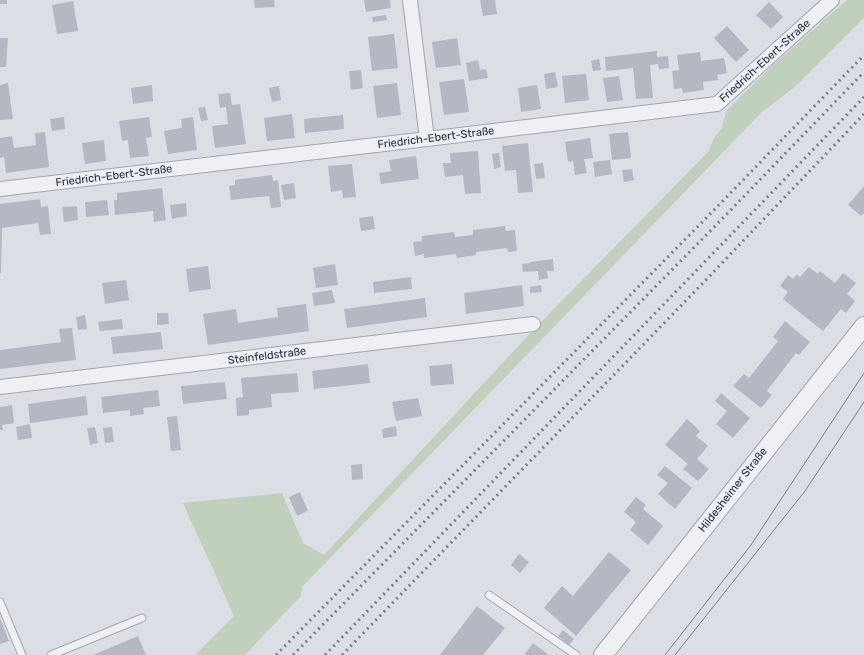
<!DOCTYPE html>
<meta charset="utf-8">
<style>
body{margin:0}
canvas{display:block;background:#dbdfe5}
</style>
<canvas width="864" height="655"></canvas>
<script>
const ctx = document.querySelector('canvas').getContext('2d');
ctx.lineJoin = 'round';
function fill(path, color) {
  ctx.fillStyle = color;
  ctx.fill(path, 'evenodd');
}
function poly(rows) {
  const path = new Path2D();
  for (const r of rows) {
    path.moveTo(r[0], r[1]);
    for (let i = 2; i < r.length; i += 2) path.lineTo(r[i], r[i + 1]);
  }
  return path;
}
function stroke(path, color, width, dash) {
  ctx.strokeStyle = color;
  ctx.lineWidth = width;
  ctx.lineCap = dash ? 'butt' : 'round';
  ctx.setLineDash(dash || []);
  ctx.stroke(path);
}
function label(font, color, halo, rows, align = 'center') {
  ctx.font = font + ' Rubik,sans-serif';
  ctx.lineWidth = 3.5;
  ctx.setLineDash([]);
  ctx.textBaseline = 'middle';
  ctx.strokeStyle = halo;
  ctx.fillStyle = color;
  for (const [text, x, y, turn = 0] of rows) {
    ctx.save();
    ctx.translate(x, y);
    ctx.rotate((+turn || 0) * Math.PI / 180);
    ctx.textAlign = isNaN(turn) ? turn : align;
    if (halo) ctx.strokeText(text, 0, 0);
    ctx.fillText(text, 0, 0);
    ctx.restore();
  }
}
fill(poly([
 [847,0,864,0,864,18,796,86,762,112,303,586,300,597,245,655,195,655,234,616,183,503,282,493,303,543,324,555,536,327,708,152,713,140,721,129,727,110,773,65]
]), '#c1cfbd');
fill(poly([
 [0,0,7,0,7,4,0,4],
 [254,0,274,0,275,7,255,8],
 [364,0,390,0,391,8,366,12],
 [480,0,495,0,497,14,483,16],
 [73,1,78,31,57,34,52,5],
 [769,2,783,17,771,29,756,15],
 [386,15,387,20,373,22,372,17],
 [727,26,749,50,736,62,714,38],
 [394,34,398,68,372,71,368,37],
 [0,38,8,38,6,67,0,67],
 [457,38,461,65,436,68,432,42],
 [657,51,657,57,668,56,669,68,659,69,658,64,650,65,653,98,636,99,633,68,606,71,605,57],
 [700,52,701,61,724,58,727,73,717,75,718,80,703,82,704,90,683,93,682,88,674,89,672,71,679,70,677,55],
 [599,59,601,70,593,71,591,61],
 [478,60,480,70,486,69,488,78,469,81,466,63],
 [361,70,363,88,351,90,349,71],
 [555,72,558,87,546,89,544,74],
 [586,74,589,100,565,103,562,76],
 [619,76,623,100,607,102,603,78],
 [464,79,469,112,444,115,439,82],
 [8,83,13,119,0,120,0,85],
 [397,83,401,115,377,118,373,86],
 [152,85,153,101,133,104,131,88],
 [537,85,541,109,521,112,518,88],
 [279,86,281,100,272,102,269,88],
 [230,93,232,105,240,104,246,144,215,148,212,126,228,124,226,107,220,108,218,94],
 [205,107,208,120,201,121,198,108],
 [292,114,295,138,267,141,264,118],
 [343,115,344,129,305,133,304,119],
 [64,117,65,129,52,131,50,119],
 [149,117,152,137,146,138,149,156,130,158,128,140,122,141,119,121],
 [193,117,197,150,168,154,164,131,182,128,181,119],
 [45,132,49,167,6,173,4,157,0,158,0,138,12,136,14,148,36,145,35,133],
 [628,132,631,158,612,160,609,134],
 [590,138,593,158,584,159,587,173,575,175,573,161,568,162,565,142],
 [104,140,106,161,85,164,82,143],
 [528,143,533,192,518,193,516,170,505,171,502,146],
 [478,151,481,193,465,194,463,175,445,177,443,163,451,163,450,153],
 [499,153,501,167,494,169,492,154],
 [416,156,419,179,381,184,379,173,391,171,389,160],
 [610,160,612,174,595,177,593,162],
 [543,163,545,178,536,179,534,164],
 [352,164,356,197,343,198,342,190,331,192,328,166],
 [632,169,634,180,624,182,622,170],
 [272,175,273,181,278,180,281,207,271,208,269,196,231,200,229,186,235,185,235,180],
 [294,183,296,198,284,200,281,185],
 [864,186,864,213,861,216,848,205],
 [162,188,166,220,154,222,153,211,115,215,114,200,117,200,117,193],
 [40,199,41,207,48,206,51,234,40,235,38,223,2,228,1,273,0,273,0,204],
 [107,200,109,215,86,217,85,202],
 [186,203,187,216,172,219,170,205],
 [77,206,78,220,64,222,62,207],
 [373,216,375,229,361,231,359,218],
 [505,226,506,231,515,230,517,251,508,252,507,248,476,252,476,255,457,258,456,254,424,258,424,254,415,256,413,242,422,241,422,236,454,232,455,237,473,235,473,230],
 [553,259,554,271,547,271,548,278,539,280,538,271,523,272,522,264,530,263,530,262],
 [335,264,338,285,316,288,313,268],
 [208,266,211,289,189,292,186,269],
 [809,267,818,274,820,271,835,283,843,273,856,283,847,294,855,301,846,313,841,309,823,331,783,299,788,292,780,286,788,275,793,279,797,274,800,277],
 [411,277,412,289,374,293,373,282],
 [126,280,129,300,105,304,102,283],
 [522,285,524,306,466,314,464,293],
 [541,285,542,292,530,293,530,287],
 [332,290,335,303,314,306,312,293],
 [425,298,427,317,347,328,344,309],
 [306,304,309,331,208,345,203,314,236,309,238,323,278,317,277,308],
 [157,313,168,313,169,324,157,325],
 [85,315,87,329,78,330,76,317],
 [122,319,123,329,100,331,98,322],
 [785,321,810,342,799,355,796,353,767,391,772,395,761,408,733,386,744,374,749,378,778,341,773,337],
 [72,328,76,360,0,369,0,350,61,342,59,329],
 [161,332,163,349,113,354,111,337],
 [368,364,370,383,314,389,312,371],
 [452,364,454,384,431,386,429,366],
 [297,373,299,392,271,394,272,407,249,410,249,415,237,416,236,398,243,397,241,378],
 [225,382,227,399,183,404,181,386],
 [158,390,160,406,143,408,144,414,130,416,130,410,103,413,101,397],
 [721,393,750,418,733,438,716,424,727,411,715,401],
 [86,396,88,415,30,423,28,404],
 [418,398,422,416,396,421,392,402],
 [12,405,14,423,2,425,3,430,0,430,0,407],
 [177,416,181,450,171,451,167,417],
 [687,419,700,431,696,436,708,446,697,459,709,469,698,481,683,469,688,464,665,445],
 [30,424,32,438,18,440,16,427],
 [396,426,397,436,383,438,382,429],
 [95,427,98,443,90,445,87,428],
 [112,427,114,442,105,443,103,428],
 [362,464,363,479,352,480,351,465],
 [665,466,692,488,675,509,658,494,668,483,657,475],
 [300,492,308,511,297,516,289,497],
 [636,497,646,505,643,509,663,526,648,545,630,530,636,522,624,512],
 [609,552,631,570,576,636,544,608,562,586,573,596],
 [519,554,529,562,520,573,511,565],
 [477,606,505,628,483,655,440,655],
 [0,618,9,641,0,644],
 [563,630,574,639,569,645,558,636],
 [138,636,146,655,93,655],
 [533,643,549,655,524,655]
]), '#b3b8c2');
const service = poly([
 [489,595,576,655],
 [0,602,22,655],
 [51,655,142,618]
]);
const minor = poly([
 [410,0,427,139],
 [0,189,427,139,717,104,832,0],
 [0,387,533,324]
]);
const tertiary = poly([
 [603,655,864,326]
]);
stroke(service, '#a1a6af', 9);
stroke(minor, '#a1a6af', 16);
stroke(tertiary, '#a1a6af', 20);
stroke(service, '#eef0f4', 7);
stroke(minor, '#eef0f4', 14);
stroke(tertiary, '#eef0f4', 18);
stroke(poly([
 [665,655,751,545,864,373],
 [675,655,805,491,864,402]
]), '#757f8e', 1);
stroke(poly([
 [276,655,715,209,864,55],
 [293,655,723,218,864,72],
 [325,655,864,97],
 [342,655,702,284,864,114]
]), '#757f8e', 3, [2, 4]);
label('11px', '#262d3b', '#eaeef3', [
 ["Friedrich-Ebert-Straße",765,61,-42],
 ["Friedrich-Ebert-Straße",436,138,-7],
 ["Friedrich-Ebert-Straße",114,176,-7],
 ["Steinfeldstraße",267,356,-7],
 ["Hildesheimer Straße",733,490,-52]
]);
</script>
